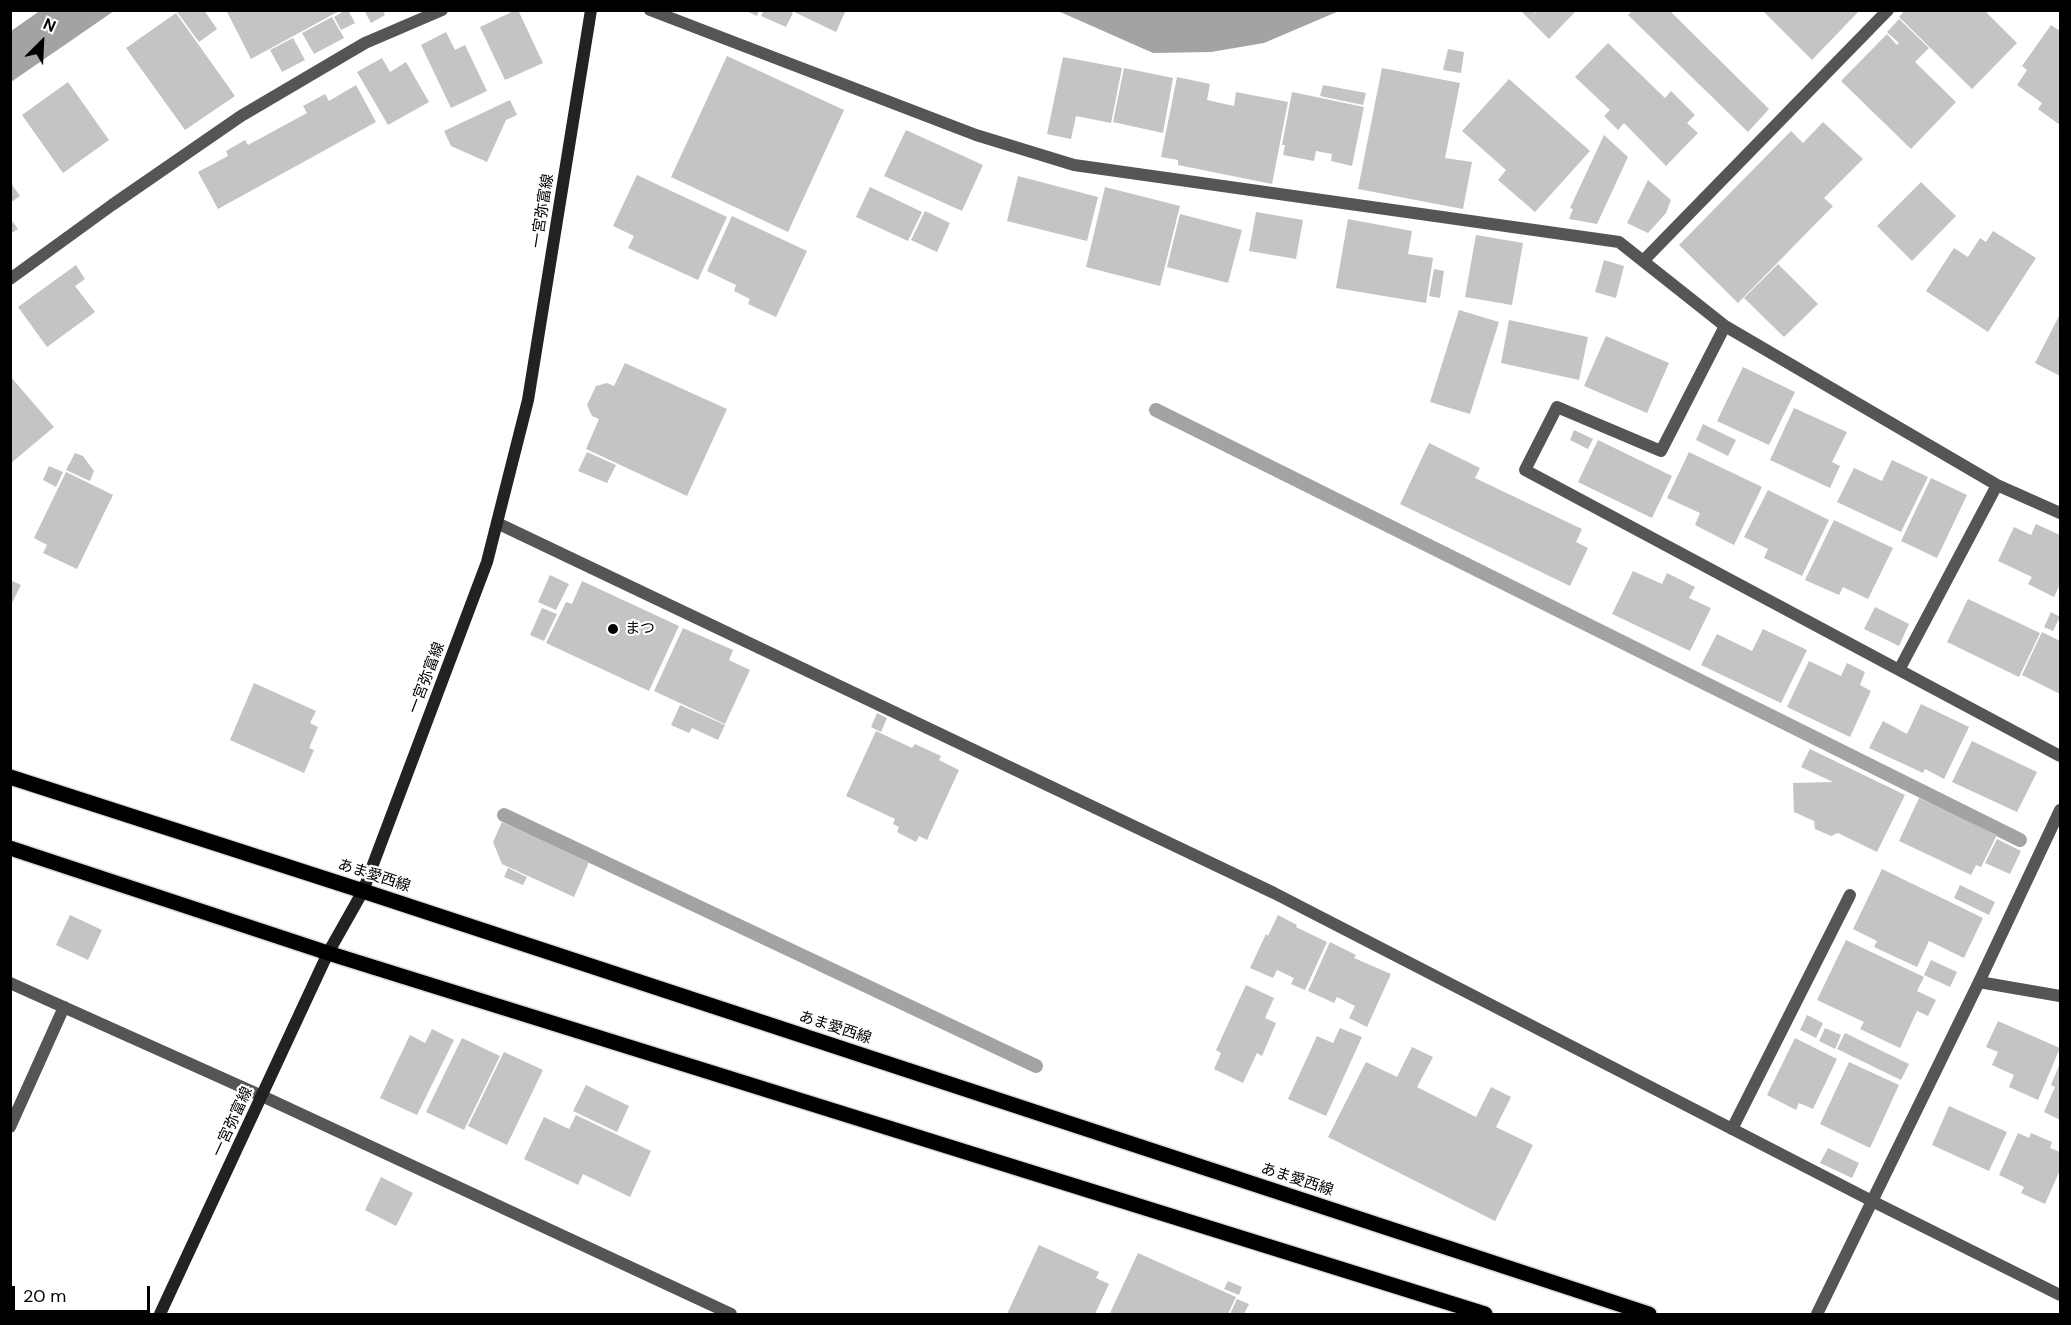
<!DOCTYPE html>
<meta charset="utf-8">
<style>
body{margin:0}
#map{position:relative;width:2071px;height:1325px;overflow:hidden;background:#fff;font-family:"DM Sans",sans-serif}
canvas{display:block}
.frame{position:absolute;inset:0;border:12px solid #000;pointer-events:none}
.north{position:absolute;left:12px;top:12px;width:60px;height:60px;-webkit-text-stroke:4px #fff;paint-order:stroke;rotate:24deg;font-size:16px;font-weight:700;line-height:24px;text-align:center;color:#000}
.north::after{content:'';display:block;margin:auto;width:21px;height:27px;background:#000;clip-path:polygon(50% 0,100% 100%,50% 72%,0 100%)}
.scale{position:absolute;left:12px;top:1286px;width:138px;height:27px;box-sizing:border-box;border:3px solid #000;border-top:0;padding-left:8px;font-size:18px;line-height:21px;white-space:nowrap;color:#000;-webkit-text-stroke:4px #fff;paint-order:stroke}
</style>
<div id="map">
<canvas width="2071" height="1325"></canvas>
<div class="frame"></div>
<div class="north">N</div>
<div class="scale">20 m</div>
</div>
<script>
const ctx = document.querySelector('canvas').getContext('2d');
ctx.lineJoin = 'round';
function fill(path, color) {
  ctx.fillStyle = color;
  ctx.fill(path, 'evenodd');
}
function poly(rows) {
  const path = new Path2D();
  for (const r of rows) {
    path.moveTo(r[0], r[1]);
    for (let i = 2; i < r.length; i += 2) path.lineTo(r[i], r[i + 1]);
  }
  return path;
}
function stroke(path, color, width, dash) {
  ctx.strokeStyle = color;
  ctx.lineWidth = width;
  ctx.lineCap = dash ? 'butt' : 'round';
  ctx.setLineDash(dash || []);
  ctx.stroke(path);
}
function label(font, color, halo, rows, align = 'center') {
  ctx.font = font + ' "DM Sans","Noto Sans JP",sans-serif';
  ctx.lineWidth = 4.5;
  ctx.setLineDash([]);
  ctx.textBaseline = 'middle';
  ctx.strokeStyle = halo;
  ctx.fillStyle = color;
  for (const [text, x, y, turn = 0] of rows) {
    ctx.save();
    ctx.translate(x, y);
    ctx.rotate((+turn || 0) * Math.PI / 180);
    ctx.textAlign = isNaN(turn) ? turn : align;
    if (halo) ctx.strokeText(text, 0, 0);
    ctx.fillText(text, 0, 0);
    ctx.restore();
  }
}
fill(poly([
 [41,10,114,11,11,82,11,31],
 [1058,11,1339,11,1264,43,1211,52,1153,53]
]), '#a3a3a3');
stroke(poly([
 [1156,410,2020,840],
 [504,815,1036,1066]
]), '#a3a3a3', 14);
fill(poly([
 [180,10,204,10,217,29,199,42,177,12],
 [226,10,341,10,251,59],
 [346,10,348,10,355,23,341,30,334,17],
 [364,10,383,10,385,15,371,23],
 [516,10,518,10,543,63,505,80,480,27],
 [744,10,759,10,757,16],
 [764,10,787,10,793,13,786,27,761,16],
 [790,10,846,10,836,32],
 [1520,10,1537,10,1531,18,1538,10,1577,10,1549,39],
 [1633,10,1669,10,1769,109,1748,132,1628,15],
 [1762,10,1860,10,1812,60],
 [1905,10,1984,10,2017,43,1972,89,1899,17],
 [176,13,235,96,185,130,126,48],
 [332,17,344,38,314,54,302,33],
 [1899,19,1929,48,1915,62,1956,102,1911,149,1841,81,1887,34,1897,45,1899,43,1887,32],
 [2051,25,2060,31,2060,125,2038,109,2042,103,2017,85,2027,70,2022,66],
 [446,32,455,50,465,45,487,91,451,108,421,45],
 [293,38,305,60,282,72,270,50],
 [1608,43,1665,98,1671,91,1695,115,1687,123,1698,133,1666,166,1624,123,1618,130,1604,116,1610,110,1575,77],
 [1448,49,1464,52,1461,73,1443,70],
 [727,56,844,110,788,232,671,177],
 [1063,57,1122,68,1111,123,1076,116,1071,139,1047,134],
 [382,58,390,72,406,62,429,102,388,125,357,72],
 [1124,68,1173,78,1163,133,1113,122],
 [1382,68,1460,83,1445,158,1472,162,1463,209,1358,189],
 [1177,77,1210,84,1207,100,1234,106,1236,92,1288,102,1272,184,1178,165,1178,160,1161,157],
 [1509,79,1590,151,1535,212,1498,180,1506,170,1462,131],
 [68,82,109,140,63,173,22,115],
 [356,85,376,122,218,209,198,172,228,156,226,151,245,140,248,145,307,113,303,106,325,94,329,101],
 [1323,85,1366,93,1363,105,1320,96],
 [1292,92,1364,107,1352,166,1331,161,1332,154,1316,151,1314,161,1283,155,1285,145,1282,145],
 [510,100,517,115,506,120,487,162,451,146,444,131],
 [1823,122,1863,159,1824,198,1833,206,1738,303,1679,245,1791,131,1803,143],
 [906,130,983,165,962,211,884,176],
 [1604,135,1628,157,1597,224,1569,219,1573,209,1570,208],
 [637,175,727,217,698,280,628,248,634,236,613,226],
 [1018,176,1098,197,1087,241,1007,221],
 [1648,180,1671,200,1666,213,1648,233,1627,223],
 [10,182,20,196,10,203],
 [1921,182,1956,216,1912,261,1877,226],
 [870,187,922,212,908,241,856,217],
 [1105,187,1180,206,1160,286,1086,267],
 [925,211,950,223,937,252,911,240],
 [1256,212,1303,220,1296,259,1249,251],
 [1180,214,1242,230,1228,283,1167,267],
 [732,216,807,251,776,317,748,304,750,299,734,291,736,285,707,271],
 [10,218,18,229,10,234],
 [1348,219,1412,231,1408,254,1433,258,1426,303,1336,288],
 [1993,231,2036,258,1988,332,1926,291,1954,248,1968,257,1980,238,1986,242],
 [1476,235,1523,243,1512,305,1465,297],
 [1604,260,1624,266,1616,298,1595,292],
 [1778,264,1818,304,1784,337,1744,298],
 [76,265,85,279,75,286,95,312,47,347,18,307],
 [1434,269,1444,271,1440,298,1429,296],
 [1459,310,1499,322,1470,414,1430,402],
 [2060,314,2060,376,2035,363],
 [1509,320,1588,337,1579,380,1501,363],
 [1606,336,1669,363,1647,413,1584,386],
 [625,363,727,409,687,496,586,449,599,419,592,416,587,405,596,386,607,383,614,386],
 [1743,367,1795,392,1769,445,1717,421],
 [10,376,54,427,10,464],
 [1794,408,1847,432,1832,462,1840,466,1830,488,1770,460],
 [1703,424,1736,440,1728,456,1696,440],
 [1574,430,1593,439,1588,449,1570,440],
 [1598,440,1672,476,1652,518,1578,482],
 [1429,443,1480,468,1475,478,1582,529,1576,542,1588,548,1570,586,1400,504],
 [587,452,616,465,607,483,578,471],
 [1689,452,1762,487,1734,545,1695,525,1700,513,1667,498],
 [75,453,83,456,94,471,90,481,66,470],
 [1892,460,1928,477,1901,532,1837,502,1854,468,1882,481],
 [49,466,63,472,56,487,43,480],
 [66,472,113,495,77,569,43,553,47,545,34,538],
 [1931,478,1967,495,1937,558,1901,541],
 [1768,490,1829,520,1802,576,1764,558,1768,549,1744,537],
 [1834,520,1893,548,1868,599,1843,587,1839,595,1805,580],
 [2036,524,2060,535,2060,584,2054,597,2028,584,2032,577,1998,561,2014,527,2031,535],
 [1633,571,1662,584,1667,573,1695,587,1689,598,1711,608,1690,651,1612,614],
 [550,575,569,584,556,610,538,602],
 [10,580,21,585,10,607],
 [582,581,679,626,649,691,546,643,566,602,572,604],
 [1968,599,2040,633,2019,677,1947,642],
 [1875,607,1909,624,1899,646,1864,629],
 [542,608,557,614,544,641,530,635],
 [2051,612,2060,617,2053,631,2044,627],
 [683,628,733,650,729,660,750,670,725,724,654,691],
 [1763,629,1807,650,1781,703,1701,665,1717,634,1752,651],
 [2042,632,2060,641,2060,694,2022,675],
 [1809,661,1841,676,1847,663,1865,672,1860,685,1871,691,1850,737,1787,707],
 [254,683,316,711,310,723,318,727,309,748,314,750,304,773,230,740],
 [1921,704,1969,727,1944,779,1925,769,1923,773,1869,748,1883,721,1907,734],
 [680,705,725,725,718,740,692,728,689,733,671,725],
 [877,713,887,718,881,732,871,727],
 [876,731,912,748,915,744,941,756,939,760,959,770,927,840,919,836,916,842,897,832,899,827,893,824,895,819,846,796],
 [1972,741,2037,772,2017,812,1952,782],
 [1810,749,1905,795,1877,852,1838,833,1831,836,1815,829,1814,821,1794,812,1793,783,1833,782,1801,767],
 [1919,798,1997,835,1981,867,1976,865,1971,875,1899,841],
 [502,822,589,862,574,897,502,864,493,842],
 [1997,839,2021,851,2010,874,1985,863],
 [508,868,527,877,523,885,504,877],
 [1882,869,1983,918,1964,958,1929,941,1917,967,1874,947,1877,941,1853,929],
 [1960,885,1995,902,1989,915,1954,898],
 [70,915,102,930,88,960,56,945],
 [1278,915,1297,925,1296,927,1327,942,1305,990,1291,984,1294,978,1277,970,1273,978,1250,968,1266,934,1268,936],
 [1846,940,1924,977,1917,991,1936,1000,1928,1016,1917,1011,1900,1048,1860,1029,1864,1022,1817,1000],
 [1330,942,1356,955,1354,958,1391,974,1367,1027,1349,1018,1355,1006,1337,997,1334,1003,1308,991],
 [1931,960,1957,972,1950,987,1924,975],
 [1246,985,1274,998,1265,1018,1276,1023,1262,1056,1257,1053,1243,1083,1214,1069,1221,1053,1216,1050],
 [1807,1015,1823,1023,1816,1038,1800,1030],
 [1998,1021,2060,1048,2038,1100,2009,1087,2014,1075,1992,1065,1998,1052,1986,1047],
 [1340,1028,1362,1037,1326,1116,1288,1099,1317,1036,1333,1043],
 [1825,1028,1841,1035,1835,1049,1819,1041],
 [432,1029,454,1040,417,1115,380,1098,410,1035,425,1043],
 [1845,1033,1909,1064,1901,1080,1837,1049],
 [462,1038,500,1056,464,1130,426,1112],
 [1795,1038,1837,1059,1813,1109,1799,1103,1796,1110,1767,1095],
 [1412,1047,1433,1057,1417,1087,1476,1117,1491,1087,1511,1097,1496,1127,1533,1145,1495,1221,1328,1137,1366,1062,1397,1077],
 [504,1052,543,1070,507,1145,468,1126],
 [1849,1062,1899,1085,1870,1148,1820,1124],
 [2060,1063,2060,1120,2044,1112,2055,1087,2051,1085],
 [586,1085,629,1106,617,1132,573,1111],
 [1949,1106,2007,1132,1989,1171,1932,1145],
 [576,1115,651,1151,630,1197,583,1174,578,1185,524,1159,544,1117,569,1129],
 [2018,1133,2029,1138,2031,1133,2052,1142,2050,1148,2060,1152,2060,1170,2045,1204,2021,1193,2024,1187,1999,1175],
 [1828,1148,1859,1163,1852,1178,1820,1163],
 [381,1177,413,1193,396,1226,365,1210],
 [1039,1245,1099,1272,1096,1278,1109,1284,1095,1314,1007,1314],
 [1138,1253,1236,1297,1228,1314,1115,1314,1110,1313],
 [1228,1281,1242,1287,1239,1295,1224,1289],
 [1237,1299,1249,1304,1244,1314,1230,1314]
]), '#c4c4c4');
const primary = poly([
 [10,777,363,891,1649,1314],
 [10,848,328,953,1485,1314]
]);
stroke(primary, '#dbdbdb', 18);
stroke(poly([
 [1979,982,2060,996],
 [10,1127,64,1007],
 [1732,1129,1850,895]
]), '#555', 12);
stroke(poly([
 [650,10,976,135,1074,165,1619,242,1725,326,1997,485,2060,513],
 [1643,261,1888,10],
 [10,279,112,205,241,116,365,43,442,10],
 [1725,326,1661,451,1557,407,1525,470,2060,756],
 [497,523,1274,893,1872,1201,2060,1295],
 [1899,670,1997,485],
 [10,983,262,1096,731,1314],
 [1817,1314,1979,982,2060,810]
]), '#555', 12);
stroke(poly([
 [160,1314,328,953,363,891,487,562,528,400,591,10]
]), '#222', 12);
stroke(primary, '#000', 15);
for (const [x, y, r, color] of [
 [613,629,6,"#000"]
]) {
  const dot = new Path2D();
  dot.arc(x, y, r, 0, 2 * Math.PI);
  ctx.fillStyle = color;
  ctx.fill(dot);
  stroke(dot, '#fff', 2);
}
label('15px', '#000', '#fff', [
 ["一宮弥富線",543,211,-81],
 ["一宮弥富線",427,678,-69],
 ["あま愛西線",374,876,18],
 ["あま愛西線",835,1028,18],
 ["一宮弥富線",233,1122,-65],
 ["あま愛西線",1297,1180,18]
]);
label('15px', '#000', '#fff', [
 ["まつ",625,629]
], 'left');
</script>
